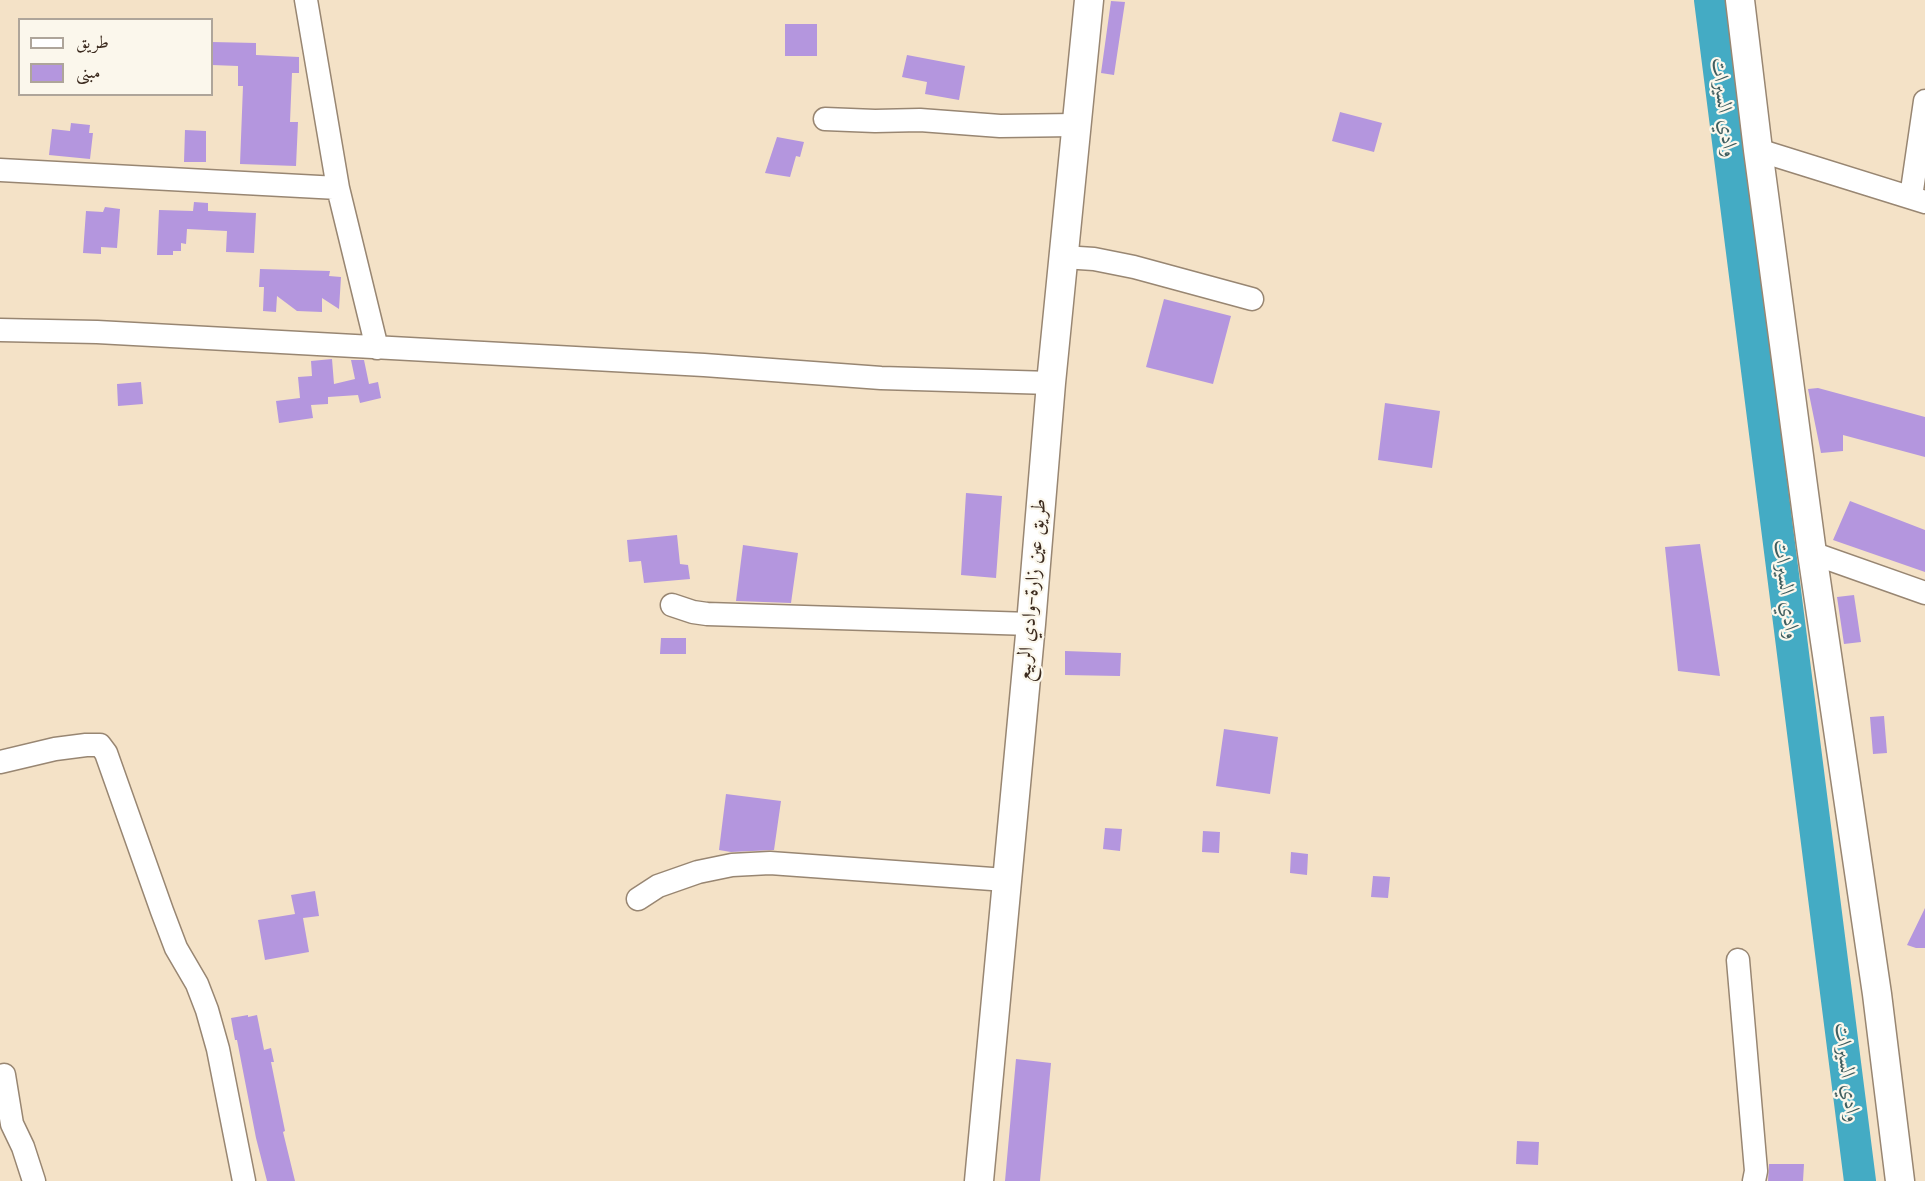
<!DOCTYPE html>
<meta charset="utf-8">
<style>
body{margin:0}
#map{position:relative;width:1925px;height:1181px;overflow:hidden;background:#f4e2c7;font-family:Cardo,Amiri,serif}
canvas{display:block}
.legend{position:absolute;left:18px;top:18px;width:195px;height:78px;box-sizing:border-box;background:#fbf7ec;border:2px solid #aea59a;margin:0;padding:8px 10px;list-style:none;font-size:18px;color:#3b2a1e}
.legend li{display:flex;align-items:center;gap:12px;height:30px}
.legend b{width:30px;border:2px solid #aea59a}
</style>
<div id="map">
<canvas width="1925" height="1181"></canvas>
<ul class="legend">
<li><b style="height:8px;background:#fff"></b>طريق</li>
<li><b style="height:16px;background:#b496de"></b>مبنى</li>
</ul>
</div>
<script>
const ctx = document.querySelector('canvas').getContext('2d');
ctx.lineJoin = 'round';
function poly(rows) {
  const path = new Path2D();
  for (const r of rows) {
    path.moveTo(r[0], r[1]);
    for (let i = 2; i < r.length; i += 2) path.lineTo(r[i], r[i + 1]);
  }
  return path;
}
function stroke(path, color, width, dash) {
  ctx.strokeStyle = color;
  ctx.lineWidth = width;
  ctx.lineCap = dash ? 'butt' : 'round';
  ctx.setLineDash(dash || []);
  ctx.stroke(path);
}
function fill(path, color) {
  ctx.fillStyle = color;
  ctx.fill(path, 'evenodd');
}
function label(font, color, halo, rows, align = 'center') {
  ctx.font = font + ' Cardo,Amiri,serif';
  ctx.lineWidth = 4.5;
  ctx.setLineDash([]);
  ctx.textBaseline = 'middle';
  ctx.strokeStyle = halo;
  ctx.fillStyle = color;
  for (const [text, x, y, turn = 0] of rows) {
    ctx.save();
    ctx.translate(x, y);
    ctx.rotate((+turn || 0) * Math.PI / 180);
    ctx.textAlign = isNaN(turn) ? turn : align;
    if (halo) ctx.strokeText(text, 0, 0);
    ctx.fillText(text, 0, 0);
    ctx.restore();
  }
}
stroke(poly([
 [1710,0,1860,1181]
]), '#44abc4', 32);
fill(poly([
 [1111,1,1125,2,1114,75,1101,73],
 [785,24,817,24,817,56,785,56],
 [212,42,256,43,256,55,299,57,299,73,292,73,290,122,298,122,296,166,240,164,243,86,238,86,238,66,212,65],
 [907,55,965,66,959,100,925,94,927,82,902,77],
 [1340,112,1382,123,1374,152,1332,141],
 [71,123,90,125,89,133,93,133,90,159,49,155,52,129,70,131],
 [185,130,206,131,206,162,184,162],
 [777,137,804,142,800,157,796,156,790,177,765,173],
 [194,202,208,203,208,211,256,213,254,253,226,252,227,231,187,229,186,244,181,243,181,251,173,251,173,255,157,255,159,210,193,211],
 [105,207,120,209,117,248,101,247,101,254,83,253,86,211,103,212],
 [260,269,330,271,329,276,341,277,339,309,322,298,322,312,297,311,277,296,276,312,263,311,264,287,259,287],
 [1164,299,1231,316,1213,384,1146,367],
 [332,359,334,384,355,379,351,360,364,360,369,384,378,382,381,398,360,403,358,395,328,397,328,404,311,405,313,418,279,423,276,401,300,398,298,377,312,376,311,361],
 [141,382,143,404,118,406,117,384],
 [1818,388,1925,417,1925,457,1843,435,1843,451,1821,453,1808,389],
 [1385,403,1440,411,1432,468,1378,460],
 [966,493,1002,496,996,578,961,575],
 [1850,501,1925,530,1925,572,1833,540],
 [677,535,680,564,688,565,690,579,644,583,641,561,629,562,627,540],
 [1700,544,1720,676,1678,671,1665,547],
 [743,545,798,553,791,603,736,601],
 [1854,595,1861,642,1844,644,1837,597],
 [661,638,686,638,686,654,660,654],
 [1065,651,1121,653,1120,676,1065,675],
 [1884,716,1887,753,1873,754,1870,717],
 [1224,729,1278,737,1270,794,1216,786],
 [726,794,781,801,774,850,731,852,719,850],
 [1105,828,1122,829,1120,851,1103,849],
 [1203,831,1220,832,1219,853,1202,852],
 [1291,852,1308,854,1307,875,1290,873],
 [1373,876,1390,877,1388,898,1371,897],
 [315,891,319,916,303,918,309,952,265,960,258,920,295,914,291,895],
 [1925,908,1925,948,1916,948,1907,945],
 [248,1015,248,1017,257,1015,264,1050,271,1048,274,1062,271,1062,285,1131,283,1132,295,1181,267,1181,256,1138,237,1040,235,1040,231,1018],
 [1016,1059,1051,1063,1040,1181,1005,1181],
 [1517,1141,1539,1142,1538,1165,1516,1164],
 [1769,1164,1804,1164,1803,1181,1768,1181]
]), '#b496de');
const minor = poly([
 [306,0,338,188],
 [825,119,875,121,920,120,1000,126,1075,125],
 [1758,150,1925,202],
 [0,170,338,188,377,348],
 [1911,197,1925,101],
 [1063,257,1094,259,1134,267,1252,299],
 [0,330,97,332,704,365,881,378,1051,383],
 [1812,553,1925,593],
 [672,605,693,612,707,614,1031,624],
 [0,762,55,749,86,745,100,745,106,753,162,911,176,948,197,984,207,1010,218,1049,244,1181],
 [638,899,658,886,698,872,732,865,770,863,1006,880],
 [1738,960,1756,1171,1754,1181],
 [4,1075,12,1124,23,1147,34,1181]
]);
const major = poly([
 [1740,0,1758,150,1812,553,1877,994,1900,1181],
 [979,1181,1031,624,1051,383,1089,0]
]);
stroke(minor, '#988672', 25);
stroke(major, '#988672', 31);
stroke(minor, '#fff', 22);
stroke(major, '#fff', 28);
label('20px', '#3b2a1e', '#fbf7ec', [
 ["طريق عين زارة-وادي الربيع",1033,590,-85]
]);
label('italic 21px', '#3f5e60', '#fbf7ec', [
 ["وادي السيرات",1723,108,83],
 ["وادي السيرات",1785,590,83],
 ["وادي السيرات",1846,1073,83]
]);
</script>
